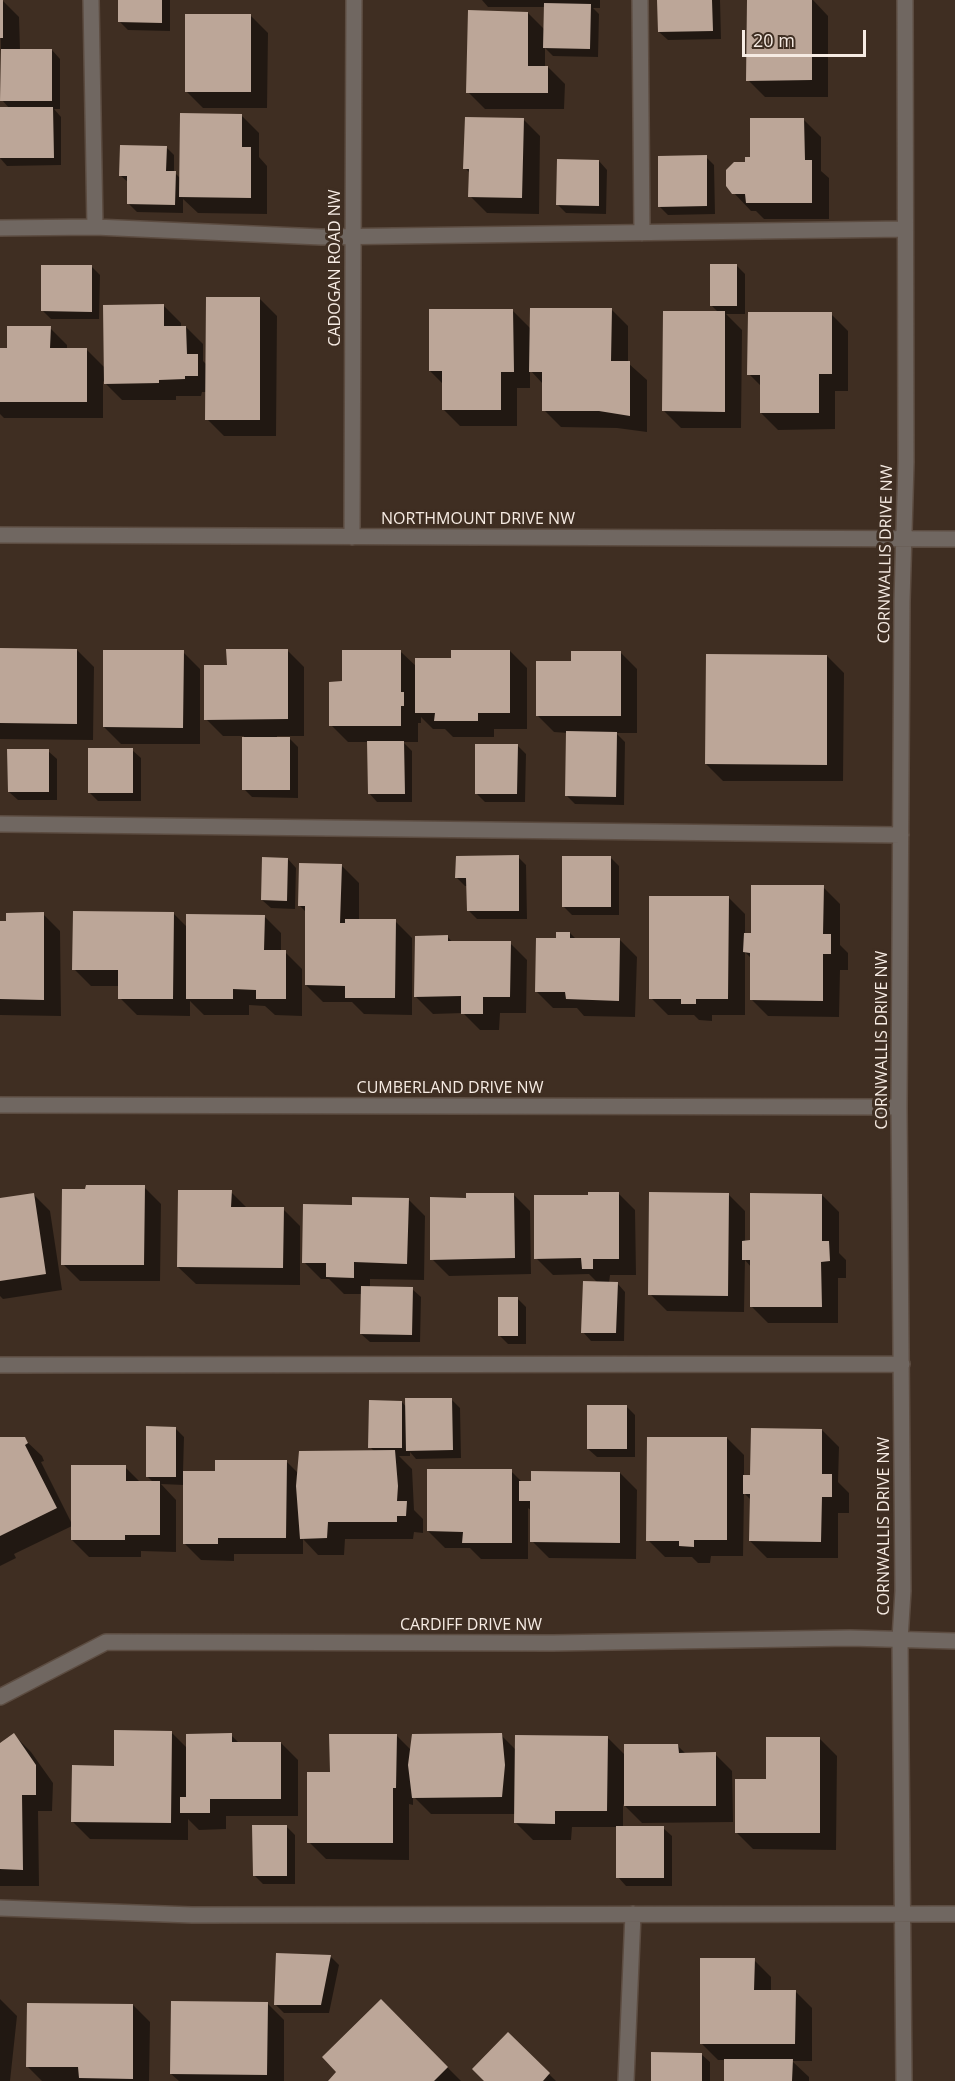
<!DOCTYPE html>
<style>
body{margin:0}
#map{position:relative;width:955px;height:2081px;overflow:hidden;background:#3f2e22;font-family:"Open Sans",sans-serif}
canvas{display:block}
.scale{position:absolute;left:742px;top:30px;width:124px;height:27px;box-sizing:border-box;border:3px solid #f6ebe3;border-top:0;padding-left:8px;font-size:18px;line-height:21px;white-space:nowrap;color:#f6ebe3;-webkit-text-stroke:4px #3f2e22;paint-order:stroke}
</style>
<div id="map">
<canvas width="955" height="2081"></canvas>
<div class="scale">20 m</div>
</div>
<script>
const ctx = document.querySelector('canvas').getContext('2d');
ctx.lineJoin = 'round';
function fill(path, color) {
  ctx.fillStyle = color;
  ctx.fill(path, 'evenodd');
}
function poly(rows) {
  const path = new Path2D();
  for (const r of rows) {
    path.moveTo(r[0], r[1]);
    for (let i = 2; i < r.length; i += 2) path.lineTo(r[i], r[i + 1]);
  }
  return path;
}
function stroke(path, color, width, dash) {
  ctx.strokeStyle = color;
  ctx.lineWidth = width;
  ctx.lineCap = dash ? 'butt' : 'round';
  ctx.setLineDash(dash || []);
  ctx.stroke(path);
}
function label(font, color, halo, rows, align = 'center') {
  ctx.font = font + ' "Open Sans",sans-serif';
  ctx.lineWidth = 6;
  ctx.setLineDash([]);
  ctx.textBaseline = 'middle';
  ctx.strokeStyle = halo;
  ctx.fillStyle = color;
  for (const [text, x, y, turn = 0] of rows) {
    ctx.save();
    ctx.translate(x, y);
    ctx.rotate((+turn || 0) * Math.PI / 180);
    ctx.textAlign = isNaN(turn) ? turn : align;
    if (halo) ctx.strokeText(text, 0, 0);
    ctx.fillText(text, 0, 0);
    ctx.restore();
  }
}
fill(poly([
 [0,0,2,0,19,17,20,50,52,50,60,59,60,109,54,109,61,117,61,165,7,166,0,158,0,109,10,109,2,100],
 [119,0,170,0,170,31,128,30,119,21],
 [482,0,600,0,600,8,593,8,599,14,598,57,553,56,545,48,545,67,548,67,565,84,564,109,485,109,468,92,528,13,545,30,545,7,488,7],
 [659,0,720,0,721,39,668,40,659,32],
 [748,0,813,0,828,16,828,97,765,97,748,80],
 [251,16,268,33,267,108,203,108,186,91],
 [242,116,259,133,259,157,267,166,267,214,198,213,183,199,183,213,137,212,128,203,129,183,121,176,166,147,174,155,174,172,181,179],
 [523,119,540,136,539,214,487,213,470,196,471,174,465,168],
 [804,120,821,137,821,171,829,178,829,219,764,219,756,211,751,211,734,193,746,164],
 [706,157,714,165,715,214,668,215,659,206],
 [599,161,607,170,606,214,566,213,558,205],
 [737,266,745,274,745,314,726,314,742,330,741,428,681,428,664,411,719,313,711,305],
 [92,267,100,275,99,319,51,319,42,310],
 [260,299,277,316,276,436,224,436,207,419,207,392,202,392,201,396,176,396,176,400,122,400,103,381,103,418,4,418,0,414,0,350,9,349,50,328,67,345,67,349,86,349,105,368,164,306,181,323,181,327,186,327,203,344,203,361,207,365],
 [611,309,628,326,628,363,647,380,647,432,617,428,561,427,544,410,543,384,530,370,530,388,517,388,517,426,460,426,443,409,443,384,430,371,513,311,531,329],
 [831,314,848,331,848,391,835,391,835,429,778,430,761,413,762,387,749,374],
 [0,650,77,650,94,667,93,740,0,739],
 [287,650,304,667,304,736,277,736,277,739,290,739,298,747,298,798,252,797,244,789,244,736,223,736,206,719,228,667],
 [510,651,527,668,527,729,494,729,494,737,453,737,445,729,433,729,421,717,421,723,418,723,418,742,403,742,412,751,412,802,377,802,369,793,369,742,348,742,331,725,343,683,401,652,417,667,452,660],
 [183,652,200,669,200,744,121,744,104,727],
 [620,652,637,669,637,733,616,733,625,742,624,805,575,804,567,796,568,733,554,732,537,715,573,662],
 [827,656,844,673,843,781,723,781,706,764],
 [517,745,526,754,525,802,485,802,476,793],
 [132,750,141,758,141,801,98,801,89,792],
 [48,751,57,759,57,800,18,800,9,792],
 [518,857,526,865,527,919,477,919,469,911,468,886,465,886,457,878],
 [611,858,619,866,619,915,572,915,564,907],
 [288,859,296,868,295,909,271,908,262,900],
 [342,866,359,883,359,920,395,921,412,938,412,1015,364,1014,352,1002,323,1002,306,985,307,913,300,906],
 [823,887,840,904,840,945,848,953,848,970,840,970,839,1017,768,1016,751,999,751,958,745,952,745,1015,712,1015,712,1021,699,1020,694,1015,668,1015,651,998,728,897,745,914,745,935,752,935],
 [173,913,188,928,264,916,281,933,281,952,285,952,302,969,302,1016,275,1015,265,1006,249,1005,249,1015,204,1015,190,1001,190,1016,137,1015,120,998,120,986,91,986,74,969],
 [43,914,60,931,61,1016,0,1015,0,922],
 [570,933,576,939,620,940,637,957,635,1017,584,1016,577,1008,553,1008,536,991,557,940],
 [448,937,453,943,510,943,527,960,526,1013,500,1013,499,1030,480,1030,463,1013,433,1014,416,997],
 [144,1187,161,1204,160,1281,80,1281,63,1264],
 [231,1192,248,1209,283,1209,300,1226,300,1285,196,1284,178,1267],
 [618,1193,635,1210,636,1275,610,1275,609,1283,617,1283,625,1292,624,1341,591,1341,583,1332,598,1283,589,1274,553,1275,536,1258,589,1197],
 [33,1194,50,1211,62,1290,3,1299,0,1296,0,1199],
 [513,1194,530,1211,531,1274,449,1276,432,1259],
 [728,1194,745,1211,745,1242,752,1242,822,1195,839,1212,839,1253,846,1260,846,1278,838,1278,838,1323,768,1323,751,1306,751,1267,745,1260,744,1312,667,1311,650,1294],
 [408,1199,425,1216,424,1280,370,1279,370,1288,412,1289,421,1297,420,1342,370,1342,361,1334,362,1294,344,1294,329,1279,321,1279,304,1262],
 [517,1298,526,1307,526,1344,508,1344,500,1336],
 [451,1399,460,1408,461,1458,416,1459,410,1452,410,1456,399,1456,412,1469,414,1510,423,1519,423,1533,414,1532,413,1539,345,1539,344,1555,318,1555,303,1539,303,1554,234,1554,234,1561,201,1560,184,1543,184,1485,161,1484,176,1500,176,1552,141,1551,141,1557,89,1557,72,1540,72,1526,14,1554,16,1558,0,1566,0,1439,24,1439,42,1456,44,1461,41,1462,72,1524,125,1467,141,1483,154,1483,147,1476,175,1428,184,1437,183,1472,217,1473,286,1461,299,1474,375,1452,370,1447,402,1402,407,1408],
 [627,1407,635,1415,635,1457,597,1457,588,1449],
 [822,1430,839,1447,838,1482,849,1493,849,1513,838,1513,838,1558,767,1558,750,1541,751,1500,744,1493,743,1556,711,1556,710,1563,698,1563,692,1557,665,1557,648,1540,727,1438,744,1455,744,1476,752,1477],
 [511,1471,523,1483,620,1473,637,1490,636,1559,549,1558,532,1541,532,1511,528,1508,528,1559,481,1559,470,1548,445,1548,428,1531],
 [172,1733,188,1749,231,1735,239,1743,281,1743,298,1760,298,1816,226,1816,226,1829,199,1830,188,1819,188,1840,90,1839,73,1822,116,1767],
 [14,1735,31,1752,53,1783,52,1811,38,1811,39,1886,0,1886,0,1745],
 [396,1735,412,1751,501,1735,516,1750,607,1737,625,1755,677,1745,686,1754,715,1754,732,1771,733,1822,642,1823,623,1804,623,1828,663,1828,672,1836,672,1886,626,1886,618,1877,618,1827,572,1827,571,1840,533,1840,516,1823,516,1814,431,1814,413,1796,413,1805,409,1804,409,1860,326,1859,309,1842,331,1774],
 [820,1739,837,1756,836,1850,753,1849,736,1832,767,1780],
 [286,1826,295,1835,295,1884,263,1884,254,1875],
 [277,1954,331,1957,339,1965,329,2013,284,2013,275,2004],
 [754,1960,771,1977,771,1991,795,1991,812,2008,812,2061,792,2061,809,2077,809,2081,725,2081,725,2060,718,2060,701,2043],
 [0,1999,17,2016,10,2081,0,2081],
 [381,2001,461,2081,330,2081,338,2072],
 [267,2003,284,2020,284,2081,179,2081,171,2074],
 [133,2005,150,2022,149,2081,42,2081,28,2067],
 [508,2034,556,2081,486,2081],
 [701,2054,710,2062,710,2081,653,2081]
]), '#0007');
fill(poly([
 [0,0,3,0,3,38,0,38],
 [118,0,162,0,162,23,118,22],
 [657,0,712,0,713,31,658,32],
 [747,0,812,0,812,80,746,81],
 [544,3,591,4,590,49,543,48],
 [468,10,528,12,528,66,548,66,548,93,466,93],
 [185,14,251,14,251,92,185,92],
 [1,49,52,49,52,101,0,101],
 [0,107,53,107,54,158,0,158],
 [180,113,242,114,242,147,251,147,251,198,179,197],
 [465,117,524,118,522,198,468,197,469,169,463,169],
 [750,118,804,118,805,160,812,160,812,203,746,203,745,194,732,194,726,186,726,170,734,162,745,162,745,157,750,157],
 [120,145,167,146,166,171,176,171,175,205,127,204,127,176,119,176],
 [707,155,707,206,658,207,658,156],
 [557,159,599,160,599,206,556,205],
 [710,264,737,264,737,306,710,306],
 [41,265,92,265,92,312,41,311],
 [206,297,260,297,260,420,205,420],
 [164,304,164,326,186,326,187,354,198,354,198,376,185,376,185,379,159,380,159,383,104,384,103,305],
 [530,308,612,308,611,361,630,361,630,416,599,411,542,411,542,372,529,372],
 [429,309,513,309,514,372,501,372,501,410,442,410,442,371,429,371],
 [663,311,725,311,725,412,662,411],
 [748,312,832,312,832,374,819,374,819,413,760,413,760,375,747,375],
 [7,326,51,326,50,348,87,348,87,402,0,402,0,348,7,348],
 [0,648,77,649,77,724,0,723],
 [226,649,288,649,288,719,204,720,204,665,227,665],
 [103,650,184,650,183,728,103,727],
 [342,650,401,650,401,692,404,692,404,706,401,706,401,726,329,726,329,682,342,681],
 [451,650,510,650,510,713,478,713,478,721,434,721,435,713,415,713,415,658,451,658],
 [571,651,621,651,621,716,536,716,536,661,571,661],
 [706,654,827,655,827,765,705,764],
 [566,731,617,732,616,797,565,796],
 [242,737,290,737,290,790,242,790],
 [367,741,404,741,405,794,368,794],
 [475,744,518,744,517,794,475,794],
 [88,748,133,748,133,793,88,793],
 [7,749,49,749,49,792,8,792],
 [519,855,519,911,467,911,466,878,455,878,456,856],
 [562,856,611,856,611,907,562,907],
 [262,857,288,858,287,901,261,900],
 [299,863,342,864,340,923,345,923,345,919,396,919,395,998,345,998,345,986,305,985,305,906,298,906],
 [751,885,824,885,823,934,831,934,831,954,823,954,823,1001,750,1000,750,953,743,952,744,933,751,933],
 [649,896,729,896,728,999,696,999,696,1004,681,1004,681,999,649,999],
 [73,911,174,912,173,999,118,999,118,970,72,970],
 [44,912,44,1000,0,999,0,921,6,921,6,913],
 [186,914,265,915,264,950,286,950,286,999,256,999,256,990,233,989,233,999,186,999],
 [556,932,570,932,570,938,620,938,619,1001,566,999,565,992,535,992,536,938,556,938],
 [448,935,448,941,511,941,510,997,483,997,483,1014,461,1014,461,996,414,997,415,936],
 [86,1185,145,1185,144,1265,61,1265,62,1189,85,1189],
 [178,1190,232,1190,231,1207,284,1207,283,1268,177,1267],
 [588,1192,619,1192,619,1259,593,1259,593,1269,582,1269,581,1258,534,1259,534,1195,588,1195],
 [649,1192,729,1193,728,1296,648,1295],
 [34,1193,46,1274,0,1281,0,1198],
 [466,1193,514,1193,515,1258,430,1260,430,1197,466,1198],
 [750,1193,822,1194,822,1241,829,1241,830,1261,821,1262,822,1307,750,1307,750,1260,742,1260,742,1241,750,1240],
 [352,1197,409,1198,407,1264,354,1262,354,1278,326,1277,326,1263,302,1263,303,1204,352,1205],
 [583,1281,618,1282,616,1333,581,1333],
 [361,1286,413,1287,412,1335,360,1334],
 [498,1297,518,1297,518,1336,498,1336],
 [405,1398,452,1398,453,1450,406,1451],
 [369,1400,402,1401,402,1448,368,1448],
 [587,1405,627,1405,627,1449,587,1449],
 [146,1426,176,1427,176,1477,146,1477],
 [751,1428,822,1429,822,1474,832,1474,832,1497,822,1497,821,1542,749,1541,750,1494,743,1494,743,1475,750,1475],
 [0,1437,25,1437,28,1443,25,1445,57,1508,0,1536],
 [647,1437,727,1437,727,1540,694,1540,694,1547,679,1546,679,1541,646,1541],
 [395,1450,398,1486,397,1501,407,1501,406,1516,397,1516,397,1522,328,1522,327,1538,300,1539,296,1486,299,1451],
 [215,1460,287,1460,286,1538,218,1538,218,1544,183,1544,183,1471,215,1471],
 [71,1465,126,1465,126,1481,160,1481,160,1535,125,1535,125,1540,71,1540],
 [427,1469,512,1469,512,1543,462,1543,463,1532,427,1531],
 [531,1471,620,1472,620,1543,530,1542,530,1501,519,1501,519,1481,531,1481],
 [114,1730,172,1731,171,1823,71,1822,72,1765,114,1766],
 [14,1733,36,1765,36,1795,22,1795,23,1870,0,1869,0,1743],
 [232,1733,232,1742,281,1742,281,1799,210,1799,210,1813,180,1813,180,1797,186,1797,186,1734],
 [502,1733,505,1765,502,1797,412,1798,408,1765,412,1734],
 [329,1734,397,1734,396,1788,393,1788,393,1843,307,1843,307,1772,330,1772],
 [515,1735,608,1736,607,1811,555,1811,555,1824,514,1823],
 [766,1737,820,1737,820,1833,735,1833,735,1779,766,1779],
 [624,1744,678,1744,679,1753,716,1752,716,1806,624,1806],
 [252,1825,287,1825,287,1876,253,1876],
 [616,1826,664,1826,664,1878,616,1878],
 [276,1953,331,1955,321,2005,274,2005],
 [700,1958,755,1958,754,1990,796,1990,795,2044,700,2044],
 [381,1999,448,2067,434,2081,328,2081,336,2072,322,2057],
 [171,2001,268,2002,267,2075,170,2074],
 [27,2003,133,2004,133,2079,79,2078,78,2067,26,2067],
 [508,2032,550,2073,543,2081,484,2081,472,2069],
 [651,2052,702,2053,702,2081,651,2081],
 [724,2059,793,2059,792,2081,724,2081]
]), '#bca698');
const minor = poly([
 [91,0,95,227],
 [640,0,642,233],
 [0,228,95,227,321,237,904,229],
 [0,535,955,539],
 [352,537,354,0],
 [0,824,901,835],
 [0,1105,899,1107],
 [0,1365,902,1364],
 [0,1697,106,1642,553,1643,850,1638,955,1641],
 [0,1908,192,1915,955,1914],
 [626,2081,633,1914],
 [904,2081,900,1639,903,1591,899,1107,902,601,906,462,905,0]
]);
stroke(minor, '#5c4c41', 18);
stroke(minor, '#706761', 15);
label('16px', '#f6ebe3', '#3f2e22', [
 ["CADOGAN ROAD NW",335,268,-90],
 ["NORTHMOUNT DRIVE NW",478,519],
 ["CORNWALLIS DRIVE NW",886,554,-89],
 ["CORNWALLIS DRIVE NW",882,1040,-90],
 ["CUMBERLAND DRIVE NW",450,1088],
 ["CORNWALLIS DRIVE NW",884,1526,-90],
 ["CARDIFF DRIVE NW",471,1625]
]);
</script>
